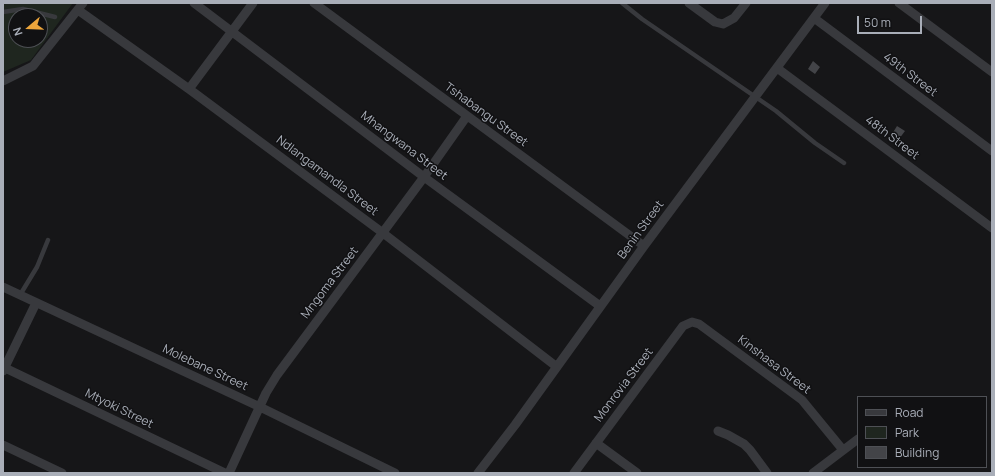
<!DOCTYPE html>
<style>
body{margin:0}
#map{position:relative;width:995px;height:476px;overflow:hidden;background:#161618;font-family:Manrope,sans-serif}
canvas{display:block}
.frame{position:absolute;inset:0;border:4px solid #a9aeb8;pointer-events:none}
.legend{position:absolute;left:857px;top:396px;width:130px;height:72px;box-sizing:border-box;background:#111113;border:1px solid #4e5055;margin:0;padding:5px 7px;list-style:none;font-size:12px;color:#a9aeb8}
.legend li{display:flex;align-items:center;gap:8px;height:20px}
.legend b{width:20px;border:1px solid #4e5055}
.north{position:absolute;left:8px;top:8px;width:40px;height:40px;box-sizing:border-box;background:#111113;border:1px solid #4e5055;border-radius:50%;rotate:251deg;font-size:11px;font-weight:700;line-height:16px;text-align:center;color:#a9aeb8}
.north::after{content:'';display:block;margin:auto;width:14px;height:18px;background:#eca53b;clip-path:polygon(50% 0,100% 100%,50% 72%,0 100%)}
.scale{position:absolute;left:857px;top:16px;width:65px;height:18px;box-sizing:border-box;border:2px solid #a9aeb8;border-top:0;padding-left:5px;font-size:12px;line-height:14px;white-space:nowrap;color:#a9aeb8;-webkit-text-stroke:3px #111113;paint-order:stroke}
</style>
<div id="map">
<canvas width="995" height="476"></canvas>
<div class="frame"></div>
<ul class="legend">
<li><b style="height:5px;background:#38393d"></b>Road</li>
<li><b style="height:11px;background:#1f261f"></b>Park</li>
<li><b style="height:11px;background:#434448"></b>Building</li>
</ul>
<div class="north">N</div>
<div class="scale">50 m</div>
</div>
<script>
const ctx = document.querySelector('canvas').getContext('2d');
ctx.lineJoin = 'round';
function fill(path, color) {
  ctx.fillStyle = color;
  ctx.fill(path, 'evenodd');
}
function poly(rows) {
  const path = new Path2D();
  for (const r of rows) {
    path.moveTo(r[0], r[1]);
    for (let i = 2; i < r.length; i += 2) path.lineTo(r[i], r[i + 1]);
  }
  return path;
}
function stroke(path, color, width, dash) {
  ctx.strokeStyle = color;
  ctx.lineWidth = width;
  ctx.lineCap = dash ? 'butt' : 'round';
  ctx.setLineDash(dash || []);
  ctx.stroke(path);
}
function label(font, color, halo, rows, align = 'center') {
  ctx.font = font + ' Manrope,sans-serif';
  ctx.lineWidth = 3;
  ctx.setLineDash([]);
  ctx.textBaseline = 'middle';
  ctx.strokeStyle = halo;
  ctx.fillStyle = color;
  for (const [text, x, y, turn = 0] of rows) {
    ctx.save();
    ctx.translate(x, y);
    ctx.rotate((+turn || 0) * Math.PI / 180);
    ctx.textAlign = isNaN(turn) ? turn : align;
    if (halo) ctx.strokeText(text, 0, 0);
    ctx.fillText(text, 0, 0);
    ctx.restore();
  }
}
fill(poly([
 [3,3,73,3,31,60,3,72],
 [16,16,40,16,40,40,16,40]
]), '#1f261f');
fill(poly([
 [813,61,820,67,815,74,808,69],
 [897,126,905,131,899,139,892,134]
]), '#434448');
stroke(poly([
 [622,3,642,19,776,111,815,143,844,163],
 [3,12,23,9,55,17],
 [20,295,37,267,48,240]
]), '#38393d', 4.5);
stroke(poly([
 [194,3,424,177,600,306],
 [314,3,644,246],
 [689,3,715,22,723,24,734,18,746,3],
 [899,3,992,72],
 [78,10,189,89,383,233,557,367],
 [814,18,992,151],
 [777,68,992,228],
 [3,81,33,66,83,3],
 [189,89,253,3],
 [3,287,260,407,395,473],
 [3,367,225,473],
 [3,371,36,303],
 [718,431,728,435,744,444,750,450,767,473],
 [596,443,637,473],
 [3,445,62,473],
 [229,473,266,393,277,375,424,177,467,116],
 [478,473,515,425,644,246,825,3],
 [574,473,680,330,683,326,692,322,699,324,802,400,843,450],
 [813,473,858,439]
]), '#38393d', 9);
label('12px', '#a9aeb8', '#111113', [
 ["49th Street",910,75,37],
 ["Tshabangu Street",486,115,36],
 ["48th Street",892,138,37],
 ["Mhangwana Street",404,146,37],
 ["Ndlangamandla Street",327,176,37],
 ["Benin Street",641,230,-54],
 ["Mngoma Street",330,283,-53],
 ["Kinshasa Street",774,365,37],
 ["Molebane Street",205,368,25],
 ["Monrovia Street",624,385,-53],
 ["Mtyoki Street",119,409,26]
]);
</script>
